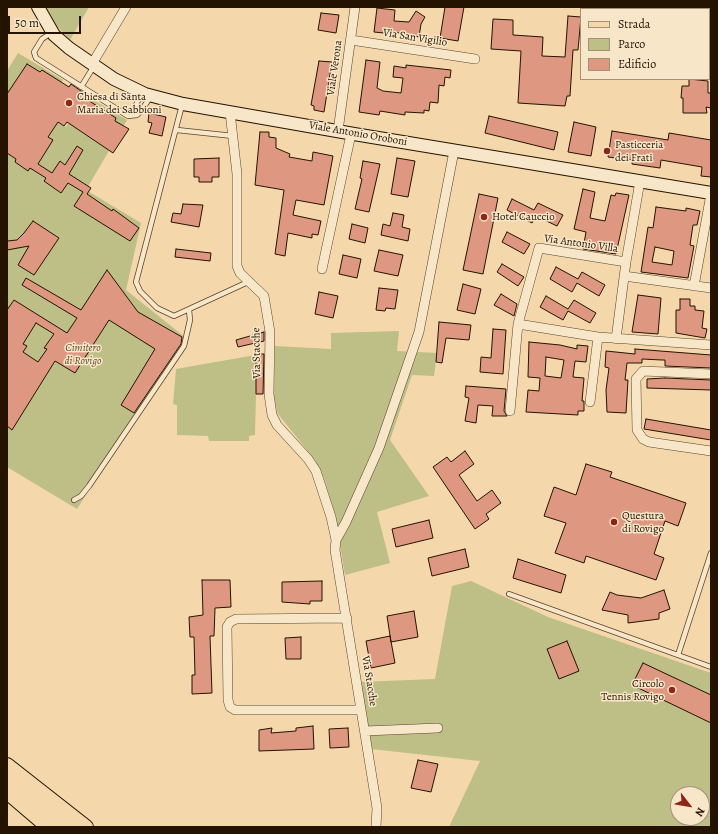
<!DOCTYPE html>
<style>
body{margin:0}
#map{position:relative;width:718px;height:834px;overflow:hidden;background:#f4d8ab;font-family:Alegreya,serif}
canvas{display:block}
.frame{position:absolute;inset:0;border:8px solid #241300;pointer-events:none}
.legend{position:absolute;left:580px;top:8px;width:130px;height:72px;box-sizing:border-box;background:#f8e6c8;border:1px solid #a39278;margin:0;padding:5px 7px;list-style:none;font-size:12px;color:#241300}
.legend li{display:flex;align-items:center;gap:8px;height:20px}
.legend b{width:20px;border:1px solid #a39278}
.north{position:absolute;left:670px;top:786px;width:40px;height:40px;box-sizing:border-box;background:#f8e6c8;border:1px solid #a39278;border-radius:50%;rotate:121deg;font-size:11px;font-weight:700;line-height:16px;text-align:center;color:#241300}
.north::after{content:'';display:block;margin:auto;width:14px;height:18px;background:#8f2418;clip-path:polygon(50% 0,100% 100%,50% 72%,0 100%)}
.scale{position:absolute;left:8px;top:16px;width:73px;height:18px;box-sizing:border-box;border:2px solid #241300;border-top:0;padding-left:5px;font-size:12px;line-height:14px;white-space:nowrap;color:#241300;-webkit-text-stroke:3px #f8e6c8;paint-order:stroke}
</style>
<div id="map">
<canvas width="718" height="834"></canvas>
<div class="frame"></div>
<ul class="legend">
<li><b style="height:5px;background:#f4d8ab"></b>Strada</li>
<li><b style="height:11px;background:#bebe87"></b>Parco</li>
<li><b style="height:11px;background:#de9781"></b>Edificio</li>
</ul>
<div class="north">N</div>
<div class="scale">50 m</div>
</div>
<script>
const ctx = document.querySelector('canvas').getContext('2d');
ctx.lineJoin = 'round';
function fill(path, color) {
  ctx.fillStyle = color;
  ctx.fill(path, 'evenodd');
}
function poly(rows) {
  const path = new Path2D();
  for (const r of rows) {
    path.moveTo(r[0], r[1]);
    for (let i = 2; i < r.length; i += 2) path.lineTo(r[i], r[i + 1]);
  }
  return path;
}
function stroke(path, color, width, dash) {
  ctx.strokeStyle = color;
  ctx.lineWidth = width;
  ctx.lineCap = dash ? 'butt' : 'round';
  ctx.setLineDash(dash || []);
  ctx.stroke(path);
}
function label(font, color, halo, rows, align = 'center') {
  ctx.font = font + ' Alegreya,serif';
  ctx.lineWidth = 3;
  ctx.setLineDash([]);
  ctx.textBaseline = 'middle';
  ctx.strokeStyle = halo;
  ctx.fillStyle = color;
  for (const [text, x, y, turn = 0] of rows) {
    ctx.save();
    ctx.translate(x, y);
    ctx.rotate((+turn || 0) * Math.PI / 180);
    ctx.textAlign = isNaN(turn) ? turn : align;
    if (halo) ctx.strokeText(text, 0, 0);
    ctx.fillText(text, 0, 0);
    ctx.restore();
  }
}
fill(poly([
 [46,7,89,7,70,40,54,23],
 [18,53,63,80,43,114,66,127,85,95,127,120,86,190,141,223,126,290,186,338,77,509,7,467,7,71],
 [399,331,397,351,437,353,434,376,412,375,390,440,429,496,377,512,390,563,345,575,335,515,324,478,315,460,278,414,274,399,275,346,331,349,331,333],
 [261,354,268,354,267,394,256,394,255,435,249,436,249,441,209,441,208,436,177,435,177,405,173,404,176,369],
 [471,581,548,617,711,673,711,827,449,827,480,761,371,749,360,682,435,679,452,586],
 [678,794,702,794,702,818,678,818]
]), '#bebe87');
const building = poly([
 [445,7,464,7,458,41,440,38,445,7],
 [377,8,395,10,394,21,409,22,416,11,425,17,421,24,419,37,385,30,384,33,374,32,377,8],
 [321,13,339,15,336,33,318,30,321,13],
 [568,16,581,17,578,50,573,50,570,96,567,96,565,106,518,103,521,51,491,49,493,19,513,20,513,35,543,37,542,56,565,57,568,16],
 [366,60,380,62,377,88,383,91,401,93,403,78,393,77,394,66,406,68,406,65,451,70,450,78,445,77,444,86,439,85,438,103,430,102,429,111,424,110,424,113,405,112,405,115,380,111,379,115,359,112,366,60],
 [319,61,332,62,324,112,314,110,314,106,311,105,319,61],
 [27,64,40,72,42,70,69,87,71,84,81,91,85,94,83,97,116,118,115,121,129,129,113,153,67,122,64,126,58,122,48,137,53,140,38,164,52,173,60,161,65,165,77,146,83,150,69,174,91,188,87,194,112,211,113,209,139,228,130,241,74,206,83,192,68,183,61,193,44,181,46,178,30,168,28,171,15,162,16,159,7,153,7,94,27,64],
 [689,79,708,81,708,93,711,93,711,108,706,107,707,113,683,113,683,98,681,98,682,86,689,86,689,79],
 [149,113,166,117,162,136,149,133,152,123,148,122,149,113],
 [489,116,558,132,554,150,485,133,489,116],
 [574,122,596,127,591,156,568,152,574,122],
 [612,131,668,140,669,133,711,140,711,177,701,176,702,167,661,160,660,168,632,164,632,160,608,157,612,131],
 [260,132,269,132,269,137,276,138,276,148,290,154,289,157,312,161,313,152,333,156,324,205,296,200,293,215,321,221,318,235,312,234,312,238,288,233,285,256,275,254,284,190,255,185,260,132],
 [219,158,219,177,212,177,212,182,199,182,199,177,194,177,194,159,219,158],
 [397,158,415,161,408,197,391,194,397,158],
 [363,161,380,164,369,212,355,209,362,179,360,178,363,161],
 [583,189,595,192,590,218,605,221,611,195,615,196,616,193,629,195,616,254,583,249,586,232,574,229,583,189],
 [479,194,498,198,483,274,463,270,479,194],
 [512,199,534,210,538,203,563,215,557,226,536,216,532,223,507,210,512,199],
 [183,204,203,205,199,227,171,222,173,213,181,214,183,204],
 [656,207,686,211,686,208,700,211,697,225,693,225,690,245,694,246,688,278,641,272,648,227,653,228,656,207],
 [655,247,674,251,672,265,652,262,655,247],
 [393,213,404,215,402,227,410,229,408,241,381,235,383,224,390,226,393,213],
 [33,221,59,238,34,275,18,265,29,246,7,250,7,241,17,240,24,233,33,221],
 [352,224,368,228,365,243,349,239,352,224],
 [507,232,530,244,524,254,502,242,507,232],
 [176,249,211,253,210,261,175,257,176,249],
 [379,250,403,255,398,276,374,271,379,250],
 [343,255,361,259,357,278,339,274,343,255],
 [502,264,524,277,518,286,497,272,502,264],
 [556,267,578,279,582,272,605,285,599,296,577,283,572,292,550,279,556,267],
 [107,270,138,312,182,337,181,344,134,413,121,405,155,349,109,320,75,373,55,361,12,430,7,426,7,310,14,300,67,333,77,318,22,285,26,278,81,310,107,270],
 [36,323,54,334,44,348,47,349,38,362,23,352,27,346,23,344,36,323],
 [463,284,481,289,475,314,457,310,463,284],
 [379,288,398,290,395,309,386,308,385,311,376,310,379,288],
 [319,292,338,296,333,318,315,314,319,292],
 [501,294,517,304,514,316,494,305,501,294],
 [638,295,661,298,658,334,632,332,638,295],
 [546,296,568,309,574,300,596,313,590,323,568,311,563,320,540,307,546,296],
 [680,299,690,299,690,306,695,306,695,310,704,311,702,328,707,329,705,338,676,333,676,310,680,310,680,299],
 [439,322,471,325,469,340,446,338,442,363,436,362,439,322],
 [493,329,506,330,503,374,480,372,481,357,491,358,493,329],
 [264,332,264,341,238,347,236,340,264,332],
 [529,342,560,345,577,349,577,345,588,346,586,362,575,361,573,377,584,378,582,401,584,401,584,411,578,411,578,415,526,412,528,390,539,391,540,378,528,377,529,342],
 [546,357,564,360,561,378,545,376,546,357],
 [635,349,711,355,711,368,665,366,665,360,662,360,642,359,642,363,627,363,625,380,628,380,626,413,607,412,606,390,609,368,605,367,606,351,635,354,635,349],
 [256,354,264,354,263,394,256,394,256,354],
 [665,378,711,380,711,390,647,388,647,379,665,378],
 [466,386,506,389,504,411,507,416,492,416,493,406,478,405,476,423,465,421,469,398,465,397,466,386],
 [646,419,711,430,711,440,644,429,646,419],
 [465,451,474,464,459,475,477,501,492,490,501,503,486,514,489,519,475,529,433,467,447,457,451,462,465,451],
 [586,464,612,472,610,477,686,503,678,526,665,521,654,554,664,558,656,580,586,556,584,563,555,553,566,523,544,516,554,487,576,495,586,464],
 [429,520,433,538,396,547,392,529,429,520],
 [465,549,469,567,432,576,428,558,465,549],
 [518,559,566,575,561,593,513,578,518,559],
 [202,580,230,580,231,607,215,608,214,636,210,636,212,693,192,694,192,675,195,675,194,637,190,637,189,617,203,615,202,580],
 [322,581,322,601,310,601,310,604,282,602,282,582,322,581],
 [664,590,670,609,659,613,659,619,628,623,628,615,602,610,610,592,617,595,641,598,664,590],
 [414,611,418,637,391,642,387,616,414,611],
 [390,636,395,663,371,668,366,641,390,636],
 [301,637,301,659,286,659,285,638,301,637],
 [567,641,579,671,559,679,547,649,567,641],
 [643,663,711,695,711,723,632,685,643,663],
 [313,726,314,749,259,751,259,730,272,728,271,733,296,731,296,728,313,726],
 [348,728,349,747,330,748,329,729,348,728],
 [418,760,438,764,431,792,411,788,418,760]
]);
fill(building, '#de9781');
stroke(building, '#241300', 1);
const lane = poly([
 [51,33,42,39,34,52,36,58,128,116,137,115,141,111,151,96],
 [81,87,94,66],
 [182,105,136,282,140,291,157,308,174,316,248,282],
 [126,114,134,110,141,93],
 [177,130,233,136],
 [74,500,81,496,89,486,184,346,190,320,189,310],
 [509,594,711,667],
 [678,655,711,553]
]);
const street = poly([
 [351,40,475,59],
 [92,64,126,7],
 [230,112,237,174,237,266,240,273,264,296,270,332,269,394,272,415,277,425,308,459,316,471,331,517,336,540,335,550,377,808,376,827],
 [338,131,355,7],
 [322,269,351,134],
 [624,276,711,288],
 [694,286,711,194],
 [518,324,539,248,626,262],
 [616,339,626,262,640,181],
 [711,374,643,371,636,379,637,430,643,439,649,442,711,451],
 [590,402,598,337],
 [510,411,518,324,598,337,711,345],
 [336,540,346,522,379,448,419,332,454,151],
 [347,618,236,619,230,622,227,627,228,700,230,707,235,710,361,710],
 [365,731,438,728]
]);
const secondary = poly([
 [38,7,54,35,69,48,114,79,145,94,183,104,354,134,711,193]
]);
const primary = poly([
 [7,765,86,827],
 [7,778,66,827],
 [7,792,48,827]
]);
stroke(lane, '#58442b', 6);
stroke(street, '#58442b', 10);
stroke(secondary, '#241300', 14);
stroke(primary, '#241300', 16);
stroke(lane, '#f8e6c8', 4.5);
stroke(street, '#f8e6c8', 9);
stroke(secondary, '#f8e6c8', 12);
stroke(primary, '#f4d8ab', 14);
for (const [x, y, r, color] of [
 [69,103,4,"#8f2418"],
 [607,151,4,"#8f2418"],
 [484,217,4,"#8f2418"],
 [614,522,4,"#8f2418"],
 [672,690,4,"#8f2418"]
]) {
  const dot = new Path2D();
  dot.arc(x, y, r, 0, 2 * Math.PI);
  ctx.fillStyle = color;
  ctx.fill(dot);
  stroke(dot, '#f8e6c8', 1.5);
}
label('11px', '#241300', '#f8e6c8', [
 ["Via San Vigilio",415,38,9],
 ["Viale Verona",335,68,-82],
 ["Viale Antonio Oroboni",358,134,10],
 ["Via Antonio Villa",581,244,8],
 ["Via Stacche",257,353,-91],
 ["Via Stacche",369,681,81]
]);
label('11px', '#241300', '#f8e6c8', [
 ["Chiesa di Santa",77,97],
 ["Maria dei Sabbioni",77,110],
 ["Pasticceria",615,145],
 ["dei Frati",615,158],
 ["Hotel Cauccio",492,217],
 ["Questura",622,516],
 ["di Rovigo",622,529],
 ["Circolo",664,684,"right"],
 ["Tennis Rovigo",664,697,"right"]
], 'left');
label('italic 11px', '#5a4f2f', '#f8e6c8', [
 ["Cimitero",83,348],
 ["di Rovigo",83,361]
]);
</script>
